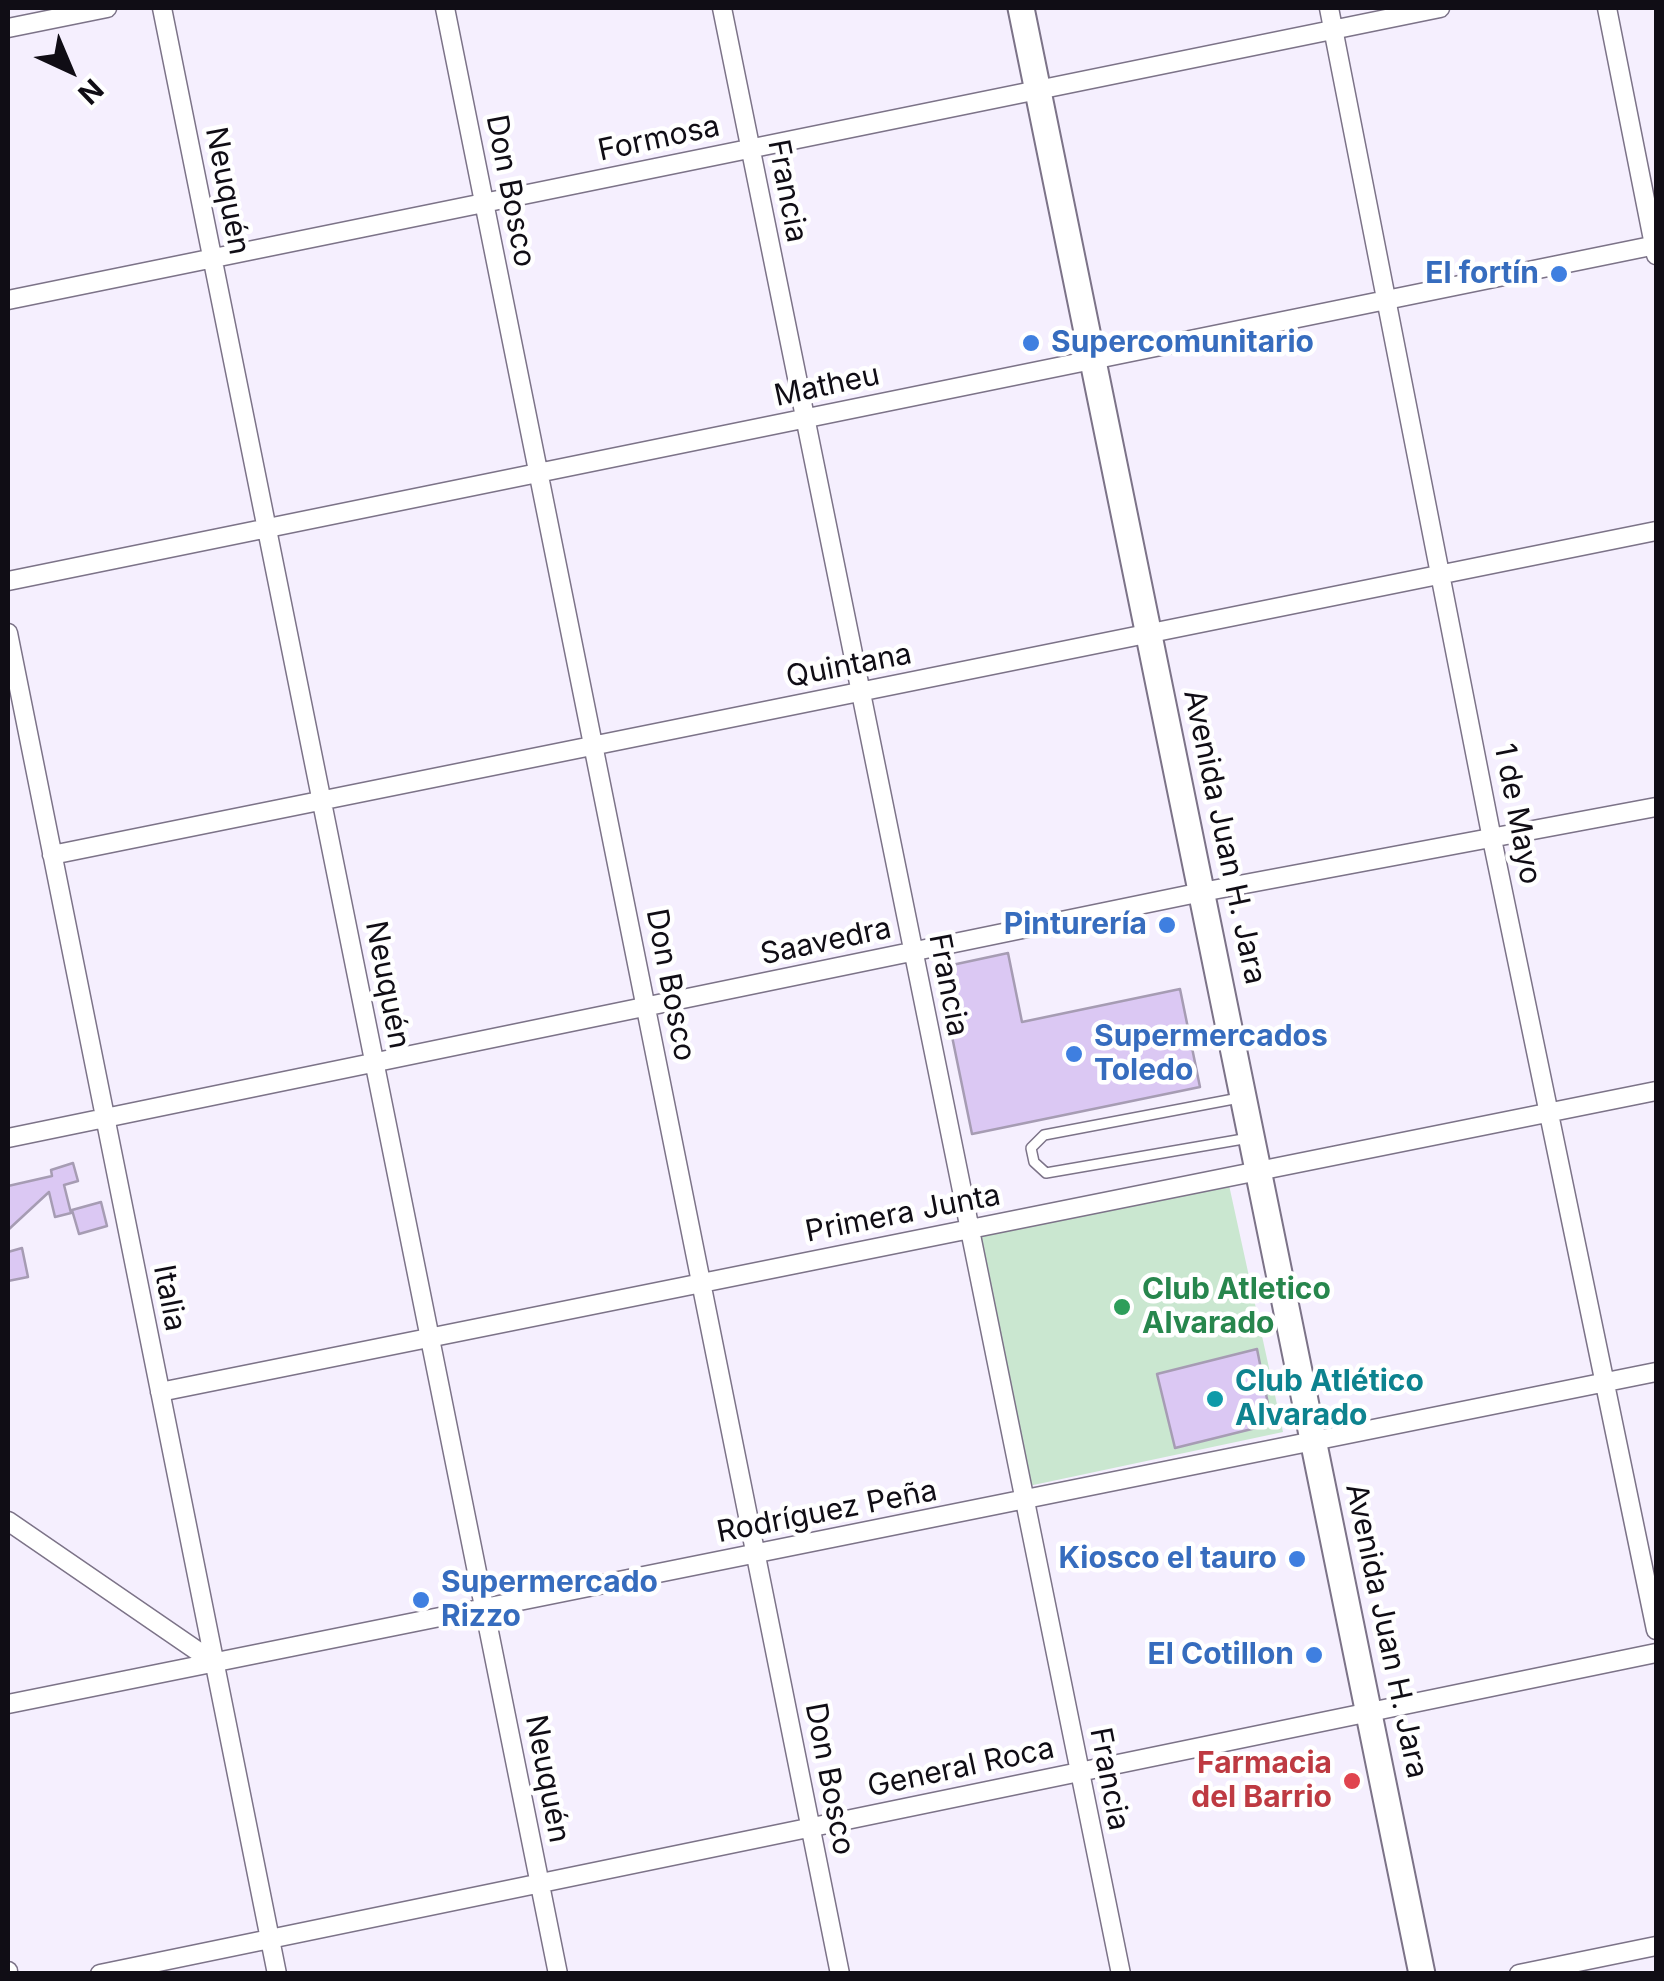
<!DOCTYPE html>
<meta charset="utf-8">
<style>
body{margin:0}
#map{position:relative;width:1664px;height:1981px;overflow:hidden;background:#f5effe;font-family:Inter,sans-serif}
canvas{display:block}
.frame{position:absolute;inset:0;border:10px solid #100d15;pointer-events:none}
.north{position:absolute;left:20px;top:20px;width:100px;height:100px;-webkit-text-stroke:8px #fff;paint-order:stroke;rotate:136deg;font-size:28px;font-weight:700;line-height:40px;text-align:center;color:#100d15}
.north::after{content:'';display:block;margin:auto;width:35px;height:45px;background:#100d15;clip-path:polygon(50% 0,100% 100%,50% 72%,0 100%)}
</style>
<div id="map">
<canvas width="1664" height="1981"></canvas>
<div class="frame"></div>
<div class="north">N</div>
</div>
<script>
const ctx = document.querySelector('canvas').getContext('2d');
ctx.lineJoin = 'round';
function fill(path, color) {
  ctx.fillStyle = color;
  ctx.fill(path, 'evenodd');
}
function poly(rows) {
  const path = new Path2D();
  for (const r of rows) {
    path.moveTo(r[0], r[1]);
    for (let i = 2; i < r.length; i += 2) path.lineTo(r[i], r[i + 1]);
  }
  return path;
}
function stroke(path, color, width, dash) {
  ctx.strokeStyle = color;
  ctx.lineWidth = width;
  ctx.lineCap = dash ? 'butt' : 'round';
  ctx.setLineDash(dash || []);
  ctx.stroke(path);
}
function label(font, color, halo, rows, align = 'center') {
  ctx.font = font + ' Inter,sans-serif';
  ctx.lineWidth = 9;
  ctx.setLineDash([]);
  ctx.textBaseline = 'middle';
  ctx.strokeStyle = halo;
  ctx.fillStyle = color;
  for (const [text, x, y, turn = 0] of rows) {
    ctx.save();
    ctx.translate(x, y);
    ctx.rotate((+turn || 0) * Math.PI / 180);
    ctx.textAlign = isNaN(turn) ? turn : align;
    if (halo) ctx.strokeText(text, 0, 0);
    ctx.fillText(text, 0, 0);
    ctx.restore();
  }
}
fill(poly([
 [1229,1185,1283,1432,1024,1487,973,1235]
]), '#cae7d0');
const building = poly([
 [1008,953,1022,1022,1180,989,1200,1087,972,1134,938,968,1008,953],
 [73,1163,78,1181,64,1185,71,1213,55,1217,49,1192,8,1230,8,1186,52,1176,51,1170,73,1163],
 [101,1202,107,1226,79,1234,72,1210,101,1202],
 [22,1248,28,1277,8,1281,8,1252,22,1248],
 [1257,1349,1272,1424,1175,1448,1157,1374,1257,1349]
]);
fill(building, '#dbc8f3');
stroke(building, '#a69cb3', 2.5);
const service = poly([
 [1239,1098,1044,1135,1031,1148,1034,1162,1046,1173,1249,1138]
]);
const minor = poly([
 [162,8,558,1974],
 [445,8,840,1974],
 [722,8,1121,1974],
 [1329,8,1492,839,1656,1630],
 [1607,8,1656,255],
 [8,28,107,8],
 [8,300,1440,8],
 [8,581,1656,245],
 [8,633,277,1974],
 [52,855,1656,531],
 [8,1138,1202,892,1656,807],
 [160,1392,1656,1091],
 [8,1521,215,1663],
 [8,1704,1656,1372],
 [8,1971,8,1974],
 [100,1974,1656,1653],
 [1519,1974,1656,1946]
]);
const secondary = poly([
 [1021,8,1422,1974]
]);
stroke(service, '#7c7388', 12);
stroke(minor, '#7c7388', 21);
stroke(secondary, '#7c7388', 29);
stroke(service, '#fff', 9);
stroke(minor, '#fff', 18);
stroke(secondary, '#fff', 25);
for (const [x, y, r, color] of [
 [1559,274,10,"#3f7fe0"],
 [1031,343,10,"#3f7fe0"],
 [1167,925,10,"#3f7fe0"],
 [1074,1054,10,"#3f7fe0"],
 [1122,1307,10,"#2e9e5b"],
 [1215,1399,10,"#0f9aa8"],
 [1297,1559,10,"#3f7fe0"],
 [421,1600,10,"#3f7fe0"],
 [1314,1655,10,"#3f7fe0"],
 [1352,1781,10,"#e0444e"]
]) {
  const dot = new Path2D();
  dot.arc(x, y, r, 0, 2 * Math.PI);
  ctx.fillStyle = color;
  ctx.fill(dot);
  stroke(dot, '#fff', 4);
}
label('30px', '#100d15', '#fff', [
 ["Formosa",659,139,-12],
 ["Neuquén",227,191,79],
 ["Don Bosco",510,191,79],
 ["Francia",787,191,79],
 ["Matheu",827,386,-12],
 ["Quintana",849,666,-11],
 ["1 de Mayo",1517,814,79],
 ["Avenida Juan H. Jara",1224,837,78],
 ["Saavedra",826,942,-12],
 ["Neuquén",387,985,79],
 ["Don Bosco",670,985,79],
 ["Francia",948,985,79],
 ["Primera Junta",903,1214,-11],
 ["Italia",169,1298,79],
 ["Rodríguez Peña",827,1512,-11],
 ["Avenida Juan H. Jara",1386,1631,78],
 ["General Roca",961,1768,-12],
 ["Neuquén",547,1779,79],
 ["Don Bosco",829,1779,79],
 ["Francia",1109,1779,79]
]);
label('bold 30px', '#366cbe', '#fff', [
 ["El fortín",1539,274],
 ["Supercomunitario",1051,343,"left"],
 ["Pinturería",1147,925],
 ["Supermercados",1094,1037,"left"],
 ["Toledo",1094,1071,"left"],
 ["Kiosco el tauro",1277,1559],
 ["Supermercado",441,1583,"left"],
 ["Rizzo",441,1617,"left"],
 ["El Cotillon",1294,1655]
], 'right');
label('bold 30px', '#27864d', '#fff', [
 ["Club Atletico",1142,1290],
 ["Alvarado",1142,1324]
], 'left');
label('bold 30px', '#0d838f', '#fff', [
 ["Club Atlético",1235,1382],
 ["Alvarado",1235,1416]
], 'left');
label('bold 30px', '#be3a42', '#fff', [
 ["Farmacia",1332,1764],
 ["del Barrio",1332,1798]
], 'right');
</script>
